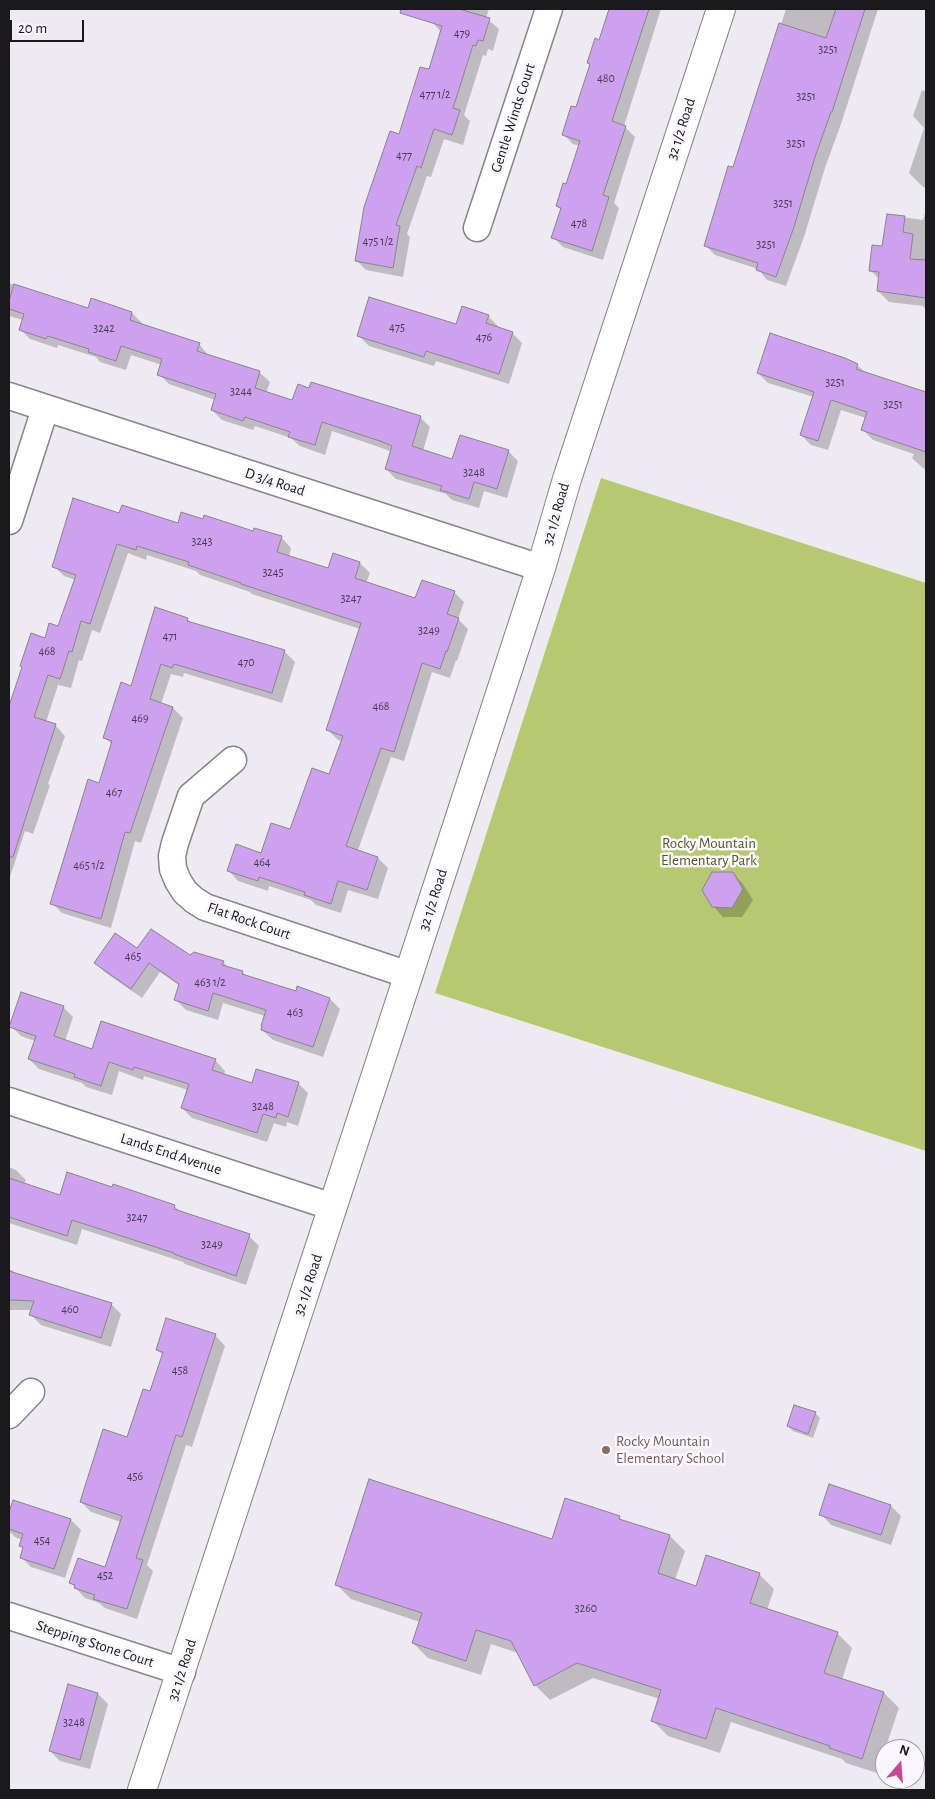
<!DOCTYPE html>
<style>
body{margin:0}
#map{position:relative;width:935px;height:1799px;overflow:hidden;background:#eeeaf2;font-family:"Alegreya Sans",sans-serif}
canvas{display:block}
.frame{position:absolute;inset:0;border:10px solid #19181b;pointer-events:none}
.north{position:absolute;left:875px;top:1739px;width:50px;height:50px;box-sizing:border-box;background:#fbf7ff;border:1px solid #a19ea4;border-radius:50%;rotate:18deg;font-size:14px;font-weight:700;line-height:20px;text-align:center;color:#19181b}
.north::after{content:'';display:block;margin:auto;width:18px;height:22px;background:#c74894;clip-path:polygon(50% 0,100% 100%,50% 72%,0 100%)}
.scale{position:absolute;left:10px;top:20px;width:74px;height:22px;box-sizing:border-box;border:2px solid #19181b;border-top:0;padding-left:6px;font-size:15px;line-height:18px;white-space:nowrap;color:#19181b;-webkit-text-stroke:4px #fbf7ff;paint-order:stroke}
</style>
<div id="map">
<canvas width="935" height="1799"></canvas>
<div class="frame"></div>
<div class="north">N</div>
<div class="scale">20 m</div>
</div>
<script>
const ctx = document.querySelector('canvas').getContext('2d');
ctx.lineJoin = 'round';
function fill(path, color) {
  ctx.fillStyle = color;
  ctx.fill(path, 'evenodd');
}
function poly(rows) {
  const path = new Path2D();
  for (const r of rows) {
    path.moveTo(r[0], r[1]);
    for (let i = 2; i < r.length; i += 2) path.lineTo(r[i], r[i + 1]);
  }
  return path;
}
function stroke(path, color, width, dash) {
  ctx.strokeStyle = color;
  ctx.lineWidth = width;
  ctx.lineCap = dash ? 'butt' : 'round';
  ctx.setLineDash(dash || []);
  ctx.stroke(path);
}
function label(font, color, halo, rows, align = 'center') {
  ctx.font = font + ' "Alegreya Sans",sans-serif';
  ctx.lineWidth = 5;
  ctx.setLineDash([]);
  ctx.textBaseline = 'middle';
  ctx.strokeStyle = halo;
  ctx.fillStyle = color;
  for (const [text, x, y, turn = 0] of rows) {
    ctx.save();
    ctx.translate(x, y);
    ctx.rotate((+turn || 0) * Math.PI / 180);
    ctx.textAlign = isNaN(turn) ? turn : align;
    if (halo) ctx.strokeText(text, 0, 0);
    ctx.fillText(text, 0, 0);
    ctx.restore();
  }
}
fill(poly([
 [601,478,926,583,926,1151,435,993]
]), '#b7c970');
fill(poly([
 [437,9,489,9,486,18,499,29,493,51,488,49,486,56,483,55,464,115,470,121,463,145,444,139,431,177,427,176,407,234,410,237,403,277,366,270,356,260,400,135,430,71,441,32,432,22],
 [610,9,661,9,624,126,635,137,614,203,619,208,603,260,563,247,553,237,561,210,557,206,567,185,580,146,573,144,563,134,577,109,591,66,588,63,600,41],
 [786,9,878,9,842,121,825,168,804,237,786,286,767,280,758,269,715,255,705,245,734,169],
 [922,90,926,92,926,188,923,187,909,173,924,128,913,116],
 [926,210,926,310,923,306,889,302,878,291,879,279,870,270,883,247,888,215,923,220],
 [9,283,89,310,132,313,142,323,141,325,199,344,209,356,259,372,270,382,266,393,293,402,420,417,430,427,423,451,453,461,508,451,518,461,507,498,484,491,479,508,452,500,446,494,396,479,386,469,392,452,379,447,332,431,325,455,300,446,291,438,255,426,253,430,222,420,212,410,215,400,169,384,159,374,162,365,131,355,126,370,100,362,96,357,58,345,57,348,30,339,20,329,23,320,9,316],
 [488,316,498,326,497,328,512,333,522,343,509,384,436,361,434,366,369,346,359,336,457,326],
 [857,365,866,373,926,394,926,469,923,468,912,458,914,454,873,440,863,430,866,418,841,410,828,450,811,445,801,435,814,397,768,383,758,373],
 [120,515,178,524,281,537,291,548,289,557,329,570,334,555,360,563,370,573,366,583,416,599,454,592,464,602,458,619,468,629,457,661,456,660,450,678,432,672,404,761,391,757,358,850,378,858,388,868,378,899,348,890,341,913,316,905,311,900,269,886,268,891,238,881,228,870,262,855,291,831,330,776,342,741,338,740,328,730,360,629,252,594,250,592,200,575,196,571,147,555,146,560,128,553,100,633,92,630,82,661,79,660,71,688,58,685,46,722,55,725,65,736,48,784,50,785,33,834,25,831,9,880,9,707,23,668,45,639,59,628,75,580,64,576,54,566],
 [187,619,193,624,284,651,295,662,282,703,184,673,183,677,171,674,161,704,173,708,183,718,141,843,135,841,111,928,62,913,52,903,99,784,112,745,105,737,132,687],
 [733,873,743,884,753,900,742,917,723,917,713,906],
 [138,950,223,962,229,968,242,972,247,976,296,993,330,999,340,1009,323,1057,273,1040,262,1030,265,1016,223,1003,218,1020,186,1010,176,1000,180,986,160,972,142,998,106,973,96,963],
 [63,1007,73,1017,65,1041,93,1050,215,1060,225,1071,224,1075,253,1084,298,1083,308,1093,298,1126,287,1122,286,1127,274,1123,267,1142,192,1118,182,1108,188,1090,144,1076,143,1080,119,1071,112,1095,86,1087,82,1083,39,1069,29,1059,35,1041,21,1036,11,1026],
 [9,1167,16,1170,26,1180,24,1184,61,1196,174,1206,182,1213,249,1236,259,1246,246,1285,185,1264,183,1262,82,1229,77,1245,9,1223],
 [9,1270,12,1270,16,1274,111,1304,121,1314,111,1347,41,1325,31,1315,32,1310,9,1310],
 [215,1335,225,1346,192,1447,186,1445,147,1565,153,1571,137,1619,105,1608,99,1603,85,1598,71,1583,106,1569,121,1522,91,1512,81,1502,128,1438,151,1393,163,1355,157,1350],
 [815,1413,820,1418,813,1438,793,1431,788,1426],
 [566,1500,620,1518,623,1521,670,1536,685,1551,675,1580,696,1587,759,1574,774,1589,767,1610,837,1633,852,1648,842,1680,884,1693,899,1708,877,1773,846,1763,842,1759,731,1722,720,1753,668,1736,653,1721,660,1699,593,1678,550,1700,535,1685,518,1653,491,1644,481,1675,428,1658,413,1643,420,1622,351,1599,336,1584,552,1540],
 [14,1501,71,1520,81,1530,65,1578,31,1567,21,1557,24,1549,20,1546,22,1540,15,1537,9,1531,9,1516],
 [891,1506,901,1516,891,1545,831,1525,821,1514],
 [68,1686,98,1694,108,1704,90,1769,60,1761,50,1751]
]), '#0003');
const building = poly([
 [401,9,459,9,490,18,483,41,478,40,476,46,473,45,453,108,460,110,452,135,434,129,421,168,417,166,396,225,400,226,393,268,355,261,364,207,390,131,399,134,420,67,429,69,442,26,400,13,401,9],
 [609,9,649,9,612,121,626,126,603,195,609,197,592,251,551,238,561,208,556,206,563,183,566,184,580,141,562,135,571,106,576,107,590,64,587,63,595,38,599,40,609,9],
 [836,9,865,9,832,112,831,112,815,157,794,227,776,277,756,270,758,263,704,246,728,166,733,167,779,23,826,38,836,9],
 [887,214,905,216,903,232,913,234,910,259,926,260,926,298,877,291,879,272,869,271,872,245,882,246,887,214],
 [14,284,88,308,91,298,132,312,130,320,200,343,197,351,260,371,255,388,292,400,298,384,309,388,311,382,421,416,412,446,452,459,460,435,509,450,497,489,474,482,469,499,440,490,442,486,385,469,392,446,380,441,322,422,315,445,288,437,290,432,245,417,243,421,211,410,216,394,157,375,162,359,121,346,116,361,88,352,89,349,48,336,46,339,19,330,24,314,9,309,9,301,14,284],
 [369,297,456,324,462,306,489,315,486,323,513,332,499,374,426,351,424,357,357,336,369,297],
 [770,333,845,358,858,364,856,369,926,392,926,452,861,430,867,412,831,400,818,441,800,435,814,392,757,373,770,333],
 [73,498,119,513,122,505,178,523,181,512,203,519,204,515,253,531,254,528,282,536,277,552,328,568,333,553,360,562,355,578,415,598,422,580,455,591,447,614,459,618,447,652,446,651,440,669,422,663,394,752,381,748,346,846,378,857,367,890,338,881,331,904,304,895,305,892,259,877,258,881,227,871,236,844,261,853,271,823,290,829,312,768,329,774,343,736,326,730,361,623,241,584,241,583,188,565,189,562,137,546,136,550,117,544,90,624,81,621,72,652,69,651,60,679,48,675,34,717,56,724,13,857,9,857,9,706,22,667,20,666,31,633,45,638,49,623,58,626,76,575,52,567,73,498],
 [155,607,188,618,187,621,285,650,272,693,174,664,172,668,161,664,150,699,173,707,130,833,125,832,101,919,50,904,88,779,99,783,112,741,103,738,121,682,131,686,155,607],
 [712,872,733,872,743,889,732,908,712,907,702,890,712,872],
 [151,929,190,955,194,952,224,961,222,965,243,971,242,974,296,991,297,986,330,998,313,1047,261,1030,262,1026,261,1026,266,1010,213,993,208,1011,174,1000,179,984,149,963,131,989,94,963,115,933,137,948,151,929],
 [21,992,64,1006,54,1036,92,1049,101,1021,216,1059,212,1070,252,1083,256,1069,299,1082,288,1117,277,1113,276,1118,263,1114,257,1133,181,1108,189,1084,134,1067,133,1070,109,1062,101,1086,74,1077,75,1074,28,1059,36,1036,9,1027,21,992],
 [67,1172,112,1187,113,1184,175,1205,174,1209,250,1234,236,1276,174,1254,174,1253,72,1220,67,1236,9,1217,9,1178,60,1195,67,1172],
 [9,1271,112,1303,101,1338,29,1315,34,1301,9,1300,9,1271],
 [166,1318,216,1334,182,1437,176,1435,136,1558,143,1560,127,1609,93,1599,95,1595,74,1588,75,1585,69,1583,78,1558,105,1567,122,1516,80,1502,103,1429,127,1437,143,1389,150,1391,163,1352,156,1350,166,1318],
 [794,1405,816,1412,808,1434,787,1426,794,1405],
 [369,1479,552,1539,565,1498,620,1516,619,1519,670,1535,658,1573,696,1586,706,1555,760,1573,750,1603,838,1632,824,1673,884,1692,862,1759,829,1748,830,1746,716,1708,706,1739,651,1721,661,1690,577,1663,534,1686,511,1641,476,1630,466,1661,412,1643,422,1613,335,1585,369,1479],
 [829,1484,891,1505,881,1535,819,1515,829,1484],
 [13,1500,71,1519,54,1569,20,1558,23,1547,19,1546,23,1534,9,1529,9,1512,13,1500],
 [68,1684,98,1693,80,1760,49,1751,68,1684]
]);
fill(building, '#cea1ef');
stroke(building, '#88848b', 1);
const street = poly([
 [477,228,549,9],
 [9,396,541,568],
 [9,521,45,409],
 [233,760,191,796,175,843,172,856,173,869,178,881,185,892,194,900,205,907,409,975],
 [9,1101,333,1207],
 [9,1415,31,1392],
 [9,1616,182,1672]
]);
const secondary = poly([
 [142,1790,402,995,541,568,567,479,721,9]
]);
stroke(street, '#88848b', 29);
stroke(secondary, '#88848b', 30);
stroke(street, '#fff', 26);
stroke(secondary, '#fff', 28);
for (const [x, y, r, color] of [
 [606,1450,5,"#8d6e63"]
]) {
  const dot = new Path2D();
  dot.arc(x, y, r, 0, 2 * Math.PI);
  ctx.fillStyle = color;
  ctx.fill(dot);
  stroke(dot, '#fbf7ff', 2);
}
label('12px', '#463a50', null, [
 ["479",462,33],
 ["3251",828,49],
 ["480",606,78],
 ["477 1/2",435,94],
 ["3251",806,96],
 ["3251",796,143],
 ["477",404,155],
 ["3251",783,203],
 ["478",579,223],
 ["475 1/2",378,241],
 ["3251",766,244],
 ["475",397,327],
 ["3242",104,328],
 ["476",484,337],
 ["3251",835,382],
 ["3244",241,391],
 ["3251",893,404],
 ["3248",474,472],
 ["3243",202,541],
 ["3245",273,572],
 ["3247",351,598],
 ["3249",429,630],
 ["471",170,636],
 ["468",47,651],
 ["470",246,662],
 ["468",381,706],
 ["469",140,718],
 ["467",114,792],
 ["464",262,862],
 ["465 1/2",89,865],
 ["465",133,956],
 ["463 1/2",210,982],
 ["463",295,1012],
 ["3248",263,1106],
 ["3247",137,1217],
 ["3249",212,1244],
 ["460",70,1309],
 ["458",180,1370],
 ["456",135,1476],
 ["454",42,1540],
 ["452",105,1575],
 ["3260",586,1608],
 ["3248",74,1722]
]);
label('15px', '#19181b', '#fbf7ff', [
 ["Gentle Winds Court",513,118,-72],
 ["32 1/2 Road",681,129,-72],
 ["D 3/4 Road",275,482,18],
 ["32 1/2 Road",556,514,-74],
 ["32 1/2 Road",433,900,-72],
 ["Flat Rock Court",249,921,19],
 ["Lands End Avenue",171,1154,18],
 ["32 1/2 Road",308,1285,-72],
 ["Stepping Stone Court",95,1644,18],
 ["32 1/2 Road",182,1670,-72]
]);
label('15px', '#525c1c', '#fbf7ff', [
 ["Rocky Mountain",709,843],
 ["Elementary Park",709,860]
]);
label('15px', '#785e54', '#fbf7ff', [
 ["Rocky Mountain",616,1441],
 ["Elementary School",616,1458]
], 'left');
</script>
